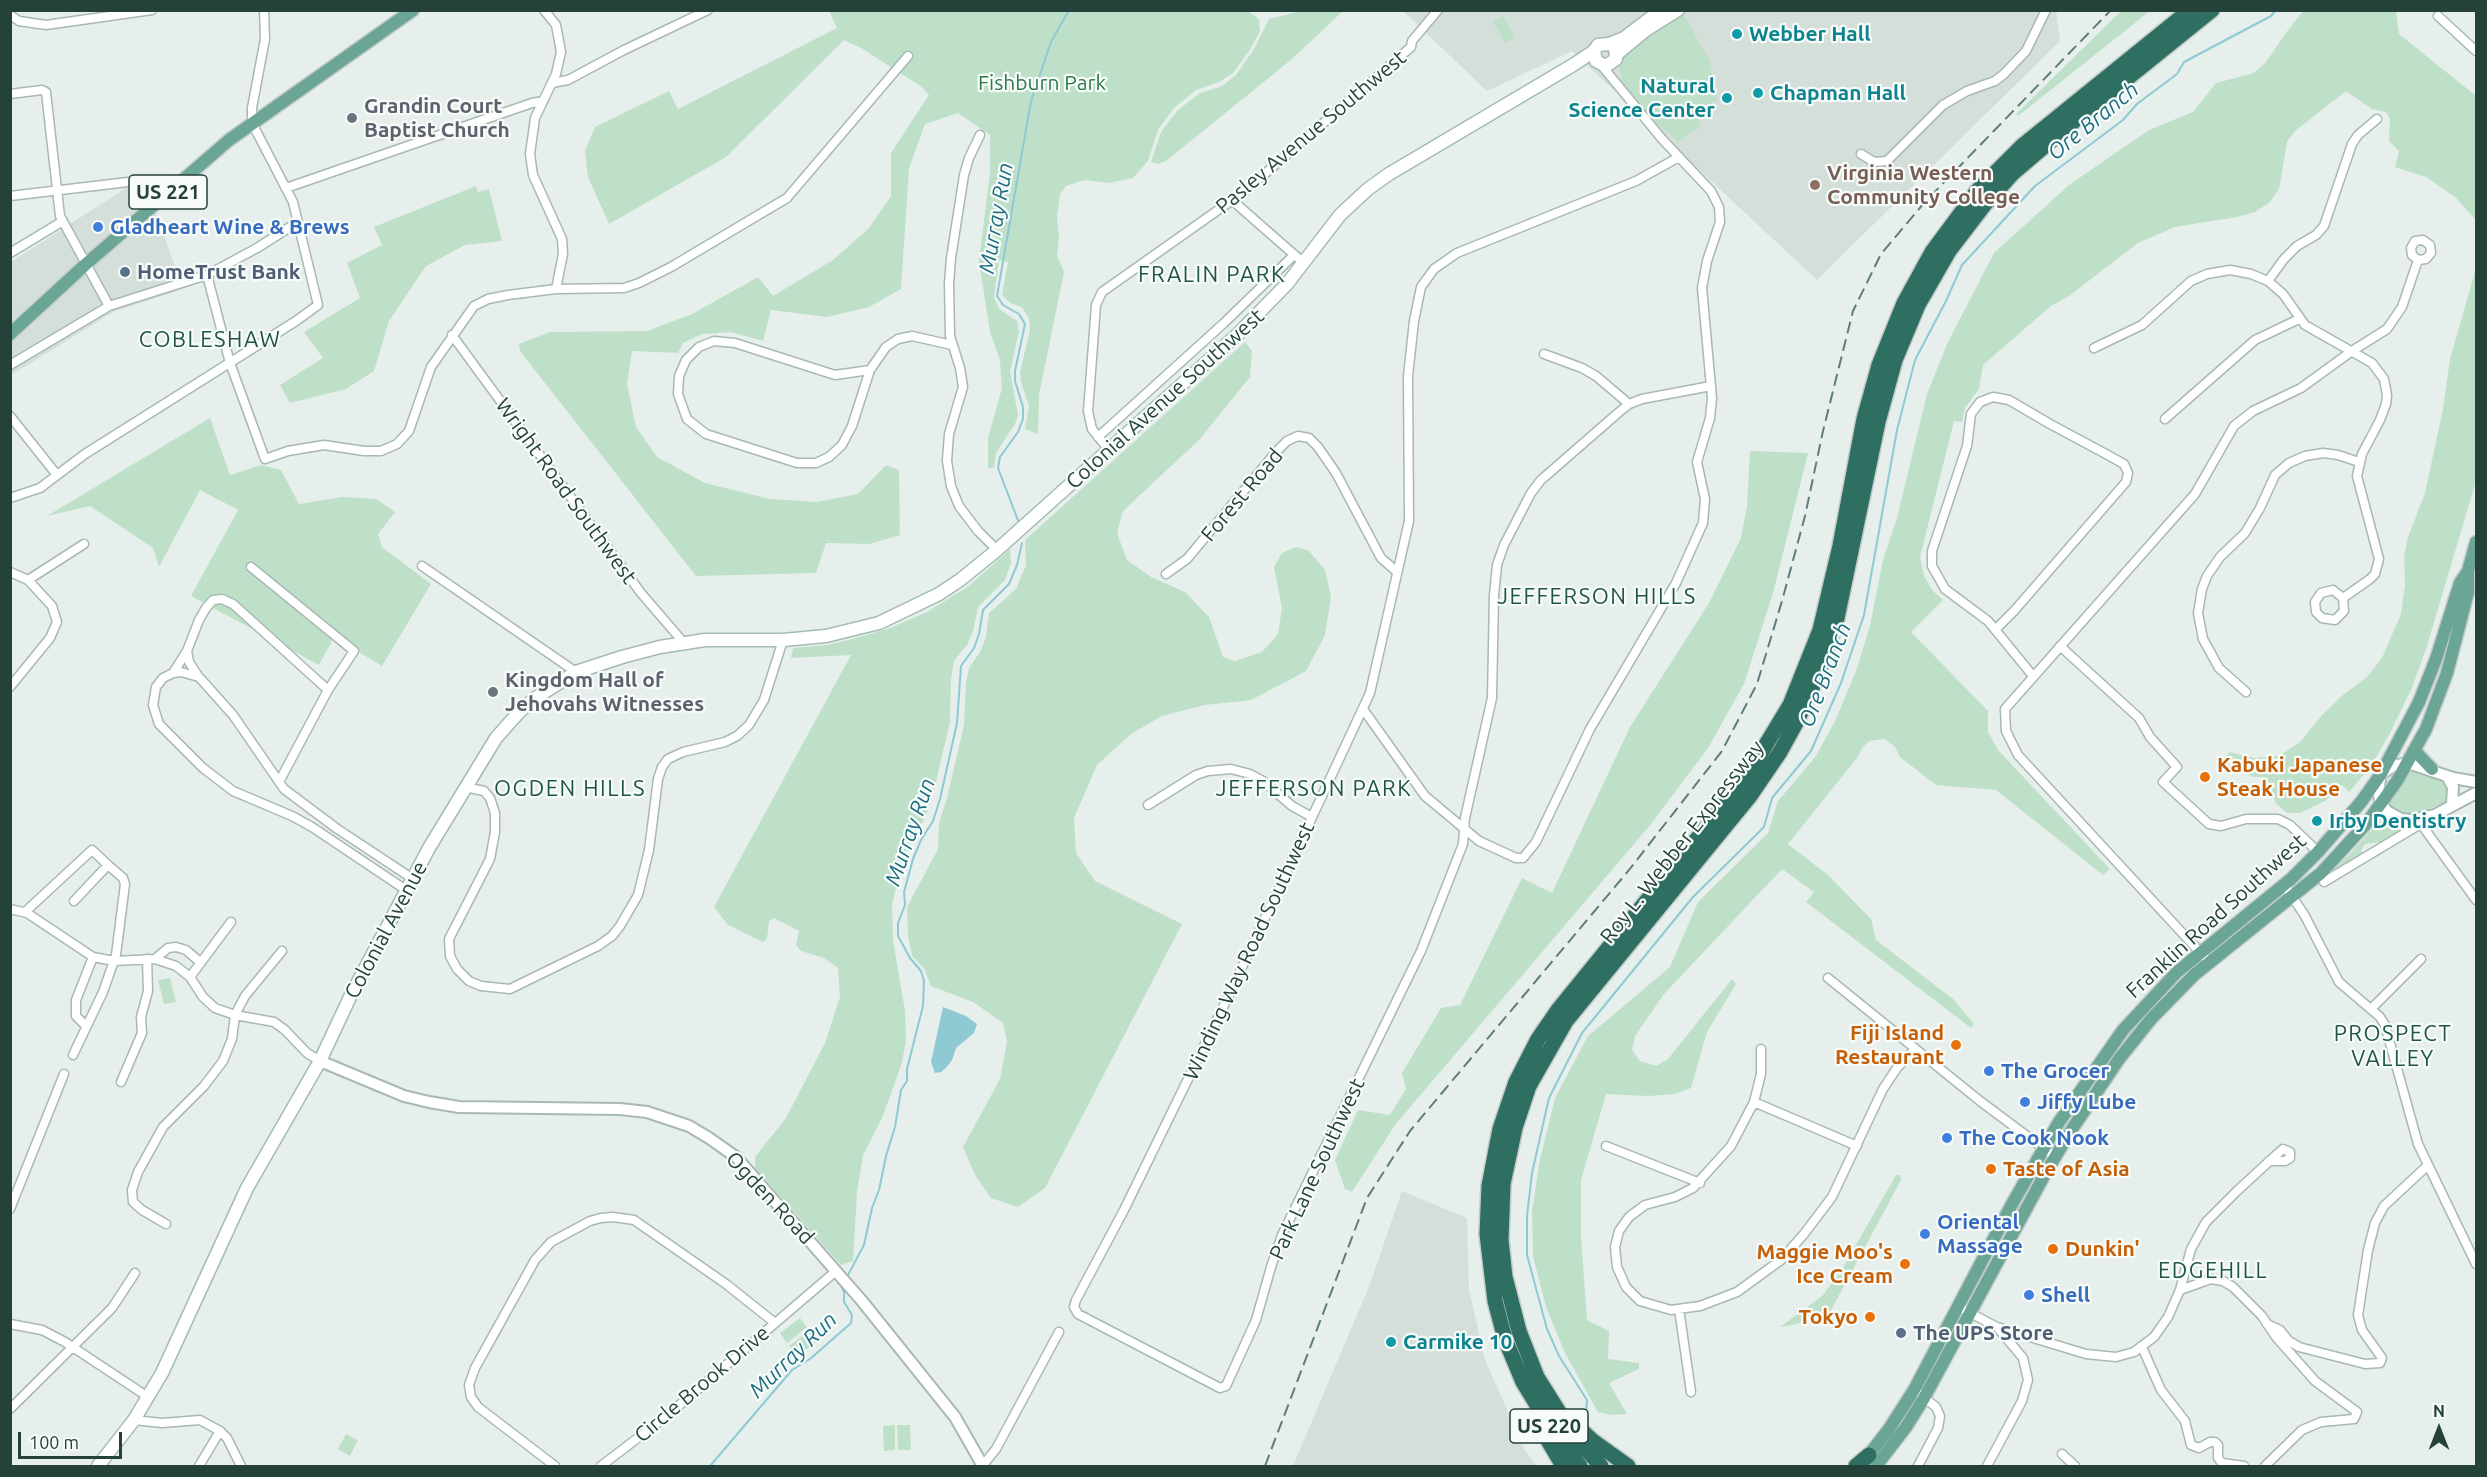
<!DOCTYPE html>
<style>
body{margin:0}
#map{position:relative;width:2487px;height:1477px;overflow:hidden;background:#e6efeb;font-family:Ubuntu,sans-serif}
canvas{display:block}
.frame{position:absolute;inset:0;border:12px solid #24423a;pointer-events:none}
.north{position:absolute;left:2409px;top:1399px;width:60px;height:60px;-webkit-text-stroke:4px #f7fbf9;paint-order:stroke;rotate:0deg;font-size:16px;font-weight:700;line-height:24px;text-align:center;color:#24423a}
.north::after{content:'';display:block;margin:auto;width:21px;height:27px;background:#24423a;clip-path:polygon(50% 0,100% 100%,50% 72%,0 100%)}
.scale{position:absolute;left:18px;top:1432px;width:104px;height:27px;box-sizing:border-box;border:3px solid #24423a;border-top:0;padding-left:8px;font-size:18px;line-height:21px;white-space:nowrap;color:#24423a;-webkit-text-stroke:4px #f7fbf9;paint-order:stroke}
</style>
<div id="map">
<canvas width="2487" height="1477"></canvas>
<div class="frame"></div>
<div class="north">N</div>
<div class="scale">100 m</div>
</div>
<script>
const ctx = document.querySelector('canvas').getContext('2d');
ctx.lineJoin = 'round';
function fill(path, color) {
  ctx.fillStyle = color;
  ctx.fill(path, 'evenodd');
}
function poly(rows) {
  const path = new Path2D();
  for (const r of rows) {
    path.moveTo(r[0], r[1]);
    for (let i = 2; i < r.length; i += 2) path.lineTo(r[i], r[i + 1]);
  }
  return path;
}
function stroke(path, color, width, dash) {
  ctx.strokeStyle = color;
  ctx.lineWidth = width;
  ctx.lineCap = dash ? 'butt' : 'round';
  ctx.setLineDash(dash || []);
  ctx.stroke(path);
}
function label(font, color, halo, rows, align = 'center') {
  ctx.font = font + ' Ubuntu,sans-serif';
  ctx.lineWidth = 4.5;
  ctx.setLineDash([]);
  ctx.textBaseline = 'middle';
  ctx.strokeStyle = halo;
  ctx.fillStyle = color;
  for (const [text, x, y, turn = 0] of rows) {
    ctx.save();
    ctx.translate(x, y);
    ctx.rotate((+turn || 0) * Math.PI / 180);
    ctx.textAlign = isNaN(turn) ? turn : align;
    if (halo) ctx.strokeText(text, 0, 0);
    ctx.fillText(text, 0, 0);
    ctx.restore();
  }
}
fill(poly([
 [2056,10,2060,41,1817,280,1572,51,1487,91,1403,11],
 [139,185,155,210,183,289,115,311,11,375,10,290,13,288,11,285,11,262,126,188],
 [1402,1191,1467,1218,1469,1289,1485,1360,1525,1450,1536,1466,1293,1466,1370,1284]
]), '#d4dfda');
fill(poly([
 [1246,10,1259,19,1260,31,1249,51,1233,73,1219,82,1196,90,1173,109,1158,130,1148,161,1133,178,1109,183,1085,180,1066,186,1060,194,1057,217,1059,238,1057,256,1064,272,1039,395,1038,434,1025,429,1029,406,1021,382,1020,372,1030,330,1029,318,1022,307,1010,303,1002,295,1008,262,999,260,994,297,999,309,1017,321,1019,332,1010,371,1018,415,1015,424,996,453,994,468,988,468,988,438,1002,388,1000,360,990,332,979,261,990,173,990,135,958,113,925,124,909,168,901,289,869,307,827,317,771,310,763,341,731,332,702,334,683,343,678,353,632,351,627,384,636,427,657,457,705,483,770,499,817,502,858,494,886,465,899,470,900,535,869,544,826,543,816,573,696,576,520,351,519,344,550,332,647,331,692,314,758,277,773,296,833,260,869,228,891,196,891,153,929,95,922,87,861,48,844,40,726,157,609,224,588,177,585,151,595,127,669,91,678,109,837,28,829,11],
 [2304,10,2396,11,2399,34,2476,96,2476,224,2475,219,2455,197,2426,177,2395,167,2399,151,2389,141,2390,119,2386,112,2372,109,2346,91,2295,131,2287,142,2279,189,2269,203,2255,212,2237,217,2175,227,2138,243,2069,296,2051,306,1983,365,1979,389,1965,408,1962,422,1954,421,1920,557,1924,576,1933,591,1943,600,1911,632,1988,711,1988,732,1998,750,2110,869,2103,875,1996,790,1936,785,1900,757,1895,747,1885,739,1869,741,1862,748,1857,758,1788,844,1828,875,1871,919,1876,940,1953,999,1974,1024,1971,1028,1806,902,1814,892,1782,869,1664,994,1635,1036,1632,1050,1640,1061,1656,1066,1668,1059,1732,979,1736,984,1707,1032,1691,1088,1674,1094,1649,1096,1606,1094,1581,1180,1581,1237,1587,1320,1609,1331,1608,1359,1639,1363,1639,1369,1609,1383,1627,1414,1611,1415,1598,1412,1565,1353,1546,1307,1533,1256,1532,1212,1539,1164,1555,1098,1588,1036,1670,967,1698,902,1768,833,1778,801,1816,756,1835,721,1856,671,1870,626,1883,560,1897,518,1927,394,1948,342,1994,253,2069,185,2149,130,2193,112,2216,83,2254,73,2266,62,2285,34],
 [1301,11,1343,11,1292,59,1166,161,1158,164,1151,162,1161,132,1177,111,1200,93,1222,86,1236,75,1254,49,1269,19],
 [2121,11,2150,11,2018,116,2016,114],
 [1684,15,1709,60,1718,100,1695,110,1701,125,1679,142,1658,125,1622,82,1619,64,1627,50],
 [1503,16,1515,38,1505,43,1493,21],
 [476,186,478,192,489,189,502,241,465,245,426,266,389,321,374,371,346,389,290,403,280,385,323,358,304,332,360,298,347,263,382,245,374,227],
 [2476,268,2476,481,2426,649,2411,690,2389,735,2371,766,2349,792,2342,785,2325,801,2300,813,2287,813,2276,804,2264,777,2252,777,2226,756,2230,752,2254,758,2279,756,2300,742,2323,714,2343,695,2367,677,2382,658,2401,614,2405,585,2404,556,2408,537,2425,493,2443,409,2450,359],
 [1245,342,1252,351,1250,377,1199,440,1123,511,1117,533,1127,560,1151,577,1185,592,1209,617,1223,657,1235,661,1262,652,1278,634,1282,608,1274,567,1282,553,1296,547,1309,551,1325,570,1331,597,1325,635,1306,671,1251,700,1205,705,1162,716,1131,734,1097,765,1074,818,1076,853,1095,881,1182,924,1045,1188,1018,1207,991,1198,975,1175,963,1147,1000,1079,1007,1042,1003,1023,973,1002,931,986,924,968,912,956,908,936,907,907,938,849,939,823,947,798,964,725,966,683,969,668,980,652,986,637,989,613,1016,589,1026,565,1025,540],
 [210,418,230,475,261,465,281,470,299,504,342,497,376,499,395,512,378,534,382,547,431,584,382,666,334,637,319,665,191,596,238,510,200,490,159,567,153,548,90,506,47,516],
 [1750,451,1808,453,1773,593,1744,684,1708,748,1651,824,1395,1125,1352,1192,1345,1189,1335,1160,1358,1110,1390,1115,1406,1089,1402,1073,1441,1008,1460,1005,1522,878,1552,893,1630,727,1709,603,1741,538,1747,506],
 [1010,549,1011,563,1005,580,978,607,973,632,967,645,954,661,951,679,950,722,933,794,925,818,911,839,901,868,892,904,893,940,905,1011,906,1040,902,1063,882,1118,863,1155,857,1192,853,1261,841,1265,755,1168,755,1157,786,1118,825,1043,840,997,838,968,824,958,801,951,796,945,799,931,774,918,769,921,767,939,763,942,728,925,714,907,851,655,791,658,793,648,827,645,856,638,890,628,927,612,969,586],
 [2411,767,2446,780,2450,784,2449,799,2444,803,2412,816,2400,815,2386,805],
 [2390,817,2406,823,2404,830,2384,842,2365,844,2361,850,2363,855,2322,879,2351,853,2381,819],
 [170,978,176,1002,164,1004,158,980],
 [1896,1175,1900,1175,1901,1180,1830,1312,1811,1316,1797,1324,1780,1327,1822,1296,1841,1271],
 [800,1318,807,1327,787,1343,780,1333],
 [809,1331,817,1341,797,1357,789,1346],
 [895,1425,895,1450,884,1451,883,1426],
 [897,1425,910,1425,911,1450,898,1450],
 [346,1434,358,1440,350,1456,338,1449]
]), '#bfe0c8');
fill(poly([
 [943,1007,966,1016,977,1024,974,1033,956,1048,952,1060,946,1068,941,1072,935,1073,931,1062]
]), '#8ec9d4');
stroke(poly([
 [1019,523,998,468,1000,457,1018,432,1023,419,1023,407,1015,381,1015,371,1025,324,1019,314,1003,305,997,296,1031,101,1051,42,1069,10],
 [848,1275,864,1245,872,1208,879,1190,886,1156,895,1127,901,1090,907,1081,907,1069,923,1006,924,981,921,971,910,958,898,936,898,923,905,905,904,892,913,859,921,840,933,821,940,799,957,723,961,666,974,648,979,634,983,610,1009,584,1017,565,1022,543],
 [1586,1413,1587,1400,1559,1356,1547,1329,1527,1255,1527,1216,1532,1173,1549,1098,1582,1033,1693,897,1764,827,1772,798,1811,751,1841,683,1864,615,1897,430,1915,360,1946,301,1962,265,2035,186,2123,120,2137,104,2177,74,2184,62,2271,16,2276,10],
 [710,1466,792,1370,810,1359,851,1323,852,1315,844,1302,844,1292,841,1286]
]), '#8ec9d4', 2);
const minor = poly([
 [544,10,556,25,561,52,556,74,535,118,530,154,533,175,562,239,563,254,556,289],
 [10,15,19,21,46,25,152,10],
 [2438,16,2476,51],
 [552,83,568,80,624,50,708,10],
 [10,94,42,90,46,92,60,216,109,306],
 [980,135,969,158,964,175,951,258,949,284,950,336,960,368,963,387,949,434,947,461,951,486,959,506,978,531,997,550],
 [1861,154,1874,162,1887,161,1943,105,1967,91,1995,81,2004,74,2026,51,2046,10],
 [1679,157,1636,181,1457,253,1434,269,1421,287,1414,321,1408,376,1409,521,1370,693,1230,993,1124,1210,1076,1300,1074,1307,1078,1314,1220,1388,1226,1386,1256,1320,1271,1267,1282,1235,1421,951,1463,844,1465,818,1492,698,1494,595,1497,565,1504,545,1531,493,1541,480,1618,413,1629,404,1642,399,1711,386],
 [286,188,532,103,543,101],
 [10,196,128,182,181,180],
 [1233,201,1298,258],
 [10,253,63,221],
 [207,275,230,363,265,459,288,451,324,445,364,451,381,451,397,444,409,431,431,367,474,306,488,299,508,295,556,289,624,288,639,283,671,267,787,198,908,56],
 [2268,281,2284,259,2297,246,2316,235,2324,226,2352,144,2358,135,2377,119],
 [452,335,641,593,684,643],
 [2094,348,2142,325,2191,281,2207,274,2230,270,2251,274,2268,281,2283,294,2305,325,2372,363,2384,379,2387,395,2386,404,2380,420,2362,454,2357,476,2379,559,2375,574,2370,579,2343,598,2333,590,2321,593,2315,602,2316,612,2322,618,2335,620,2344,611,2343,598],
 [1544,354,1582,368,1596,376,1629,404],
 [10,365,109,306,207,275,257,248,298,222],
 [870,370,835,375,735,343,714,341,699,347,686,360,679,376,678,394,687,419,706,434,797,463,816,463,829,457,842,445,852,426,870,370,886,347,898,339,912,336,952,345],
 [10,416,57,475],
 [2165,419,2255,340,2299,319],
 [1098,437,1224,323,1294,255],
 [1109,450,1092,429,1088,411,1096,305,1102,292,1245,191,1411,47,1412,41,1438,10],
 [10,498,40,488,85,454,296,321,318,305,293,202,252,123,252,108,265,39,264,10],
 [422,566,576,672],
 [251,567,354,651,328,690,279,782],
 [10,572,28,580,84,544],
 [1166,574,1187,559,1276,452,1287,441,1298,436,1309,438,1318,447,1336,473,1381,558,1396,571],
 [1996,629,2014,611,2126,482,2128,473,2124,464,2106,454,2050,424,2009,400,1993,397,1980,402,1971,414,1967,446,1932,551,1932,566,1945,589,1988,621,2033,676],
 [2060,646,2139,718,2150,737,2177,767,2163,782,2209,824,2221,826,2246,819,2278,819,2290,825,2318,852],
 [187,651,189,662,198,676],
 [173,673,187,651,199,620,206,608,213,600,222,599,233,604,328,690],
 [10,687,50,638,57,622,52,606,28,580],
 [2246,692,2219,668,2203,639,2198,613,2202,589,2207,576,2220,557,2245,533,2260,508,2275,475,2289,463,2305,456,2323,453,2338,455,2359,462],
 [1363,709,1425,796,1479,841,1516,858,1523,858,1536,842,1590,729,1676,583,1703,523,1705,499,1697,462,1710,418,1712,398,1702,288,1707,261,1720,222,1719,207,1711,191,1662,139,1602,66],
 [465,787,484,791,490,798,495,813,495,832,490,859,449,939,450,956,457,969,469,981,481,986,510,989,598,946,612,936,620,926,638,895,649,850,658,779,662,767,668,759,683,752,725,742,737,736,749,725,764,700,783,640],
 [1148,805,1196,775,1208,771,1231,769,1250,774,1263,781,1292,806,1312,817],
 [2421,824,2476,900],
 [2324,882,2432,817],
 [2284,884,2305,916,2339,982,2380,1017,2385,1025,2418,1144,2476,1264],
 [406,890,312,827,292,816,233,791,203,768,159,724,153,705,156,687,163,678,173,673,181,672,199,677,233,715,284,789,336,828,413,879],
 [10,909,27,913,93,957,114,961,155,959,176,966,190,977,203,997,215,1008,235,1015,274,1022,285,1030,307,1053,320,1061],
 [25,912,92,850,108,865],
 [155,959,168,948,176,947,186,950,200,962],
 [2209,962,2018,755,2006,731,2005,709,2195,494,2234,426,2253,411,2301,388,2352,351,2387,329,2402,307,2418,260,2412,255,2411,248,2415,241,2423,240,2430,245,2431,253,2426,259,2418,260],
 [190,977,231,922],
 [1828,978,1980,1101,2055,1157],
 [2371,1009,2421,959],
 [86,1026,76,1016,76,1000,93,957],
 [1761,1049,1761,1074,1754,1102,1731,1146,1693,1188,1675,1197,1645,1205,1629,1217,1619,1231,1615,1247,1617,1267,1626,1287,1640,1301,1671,1310,1700,1306,1737,1292,1781,1260,1804,1234,1832,1197,1883,1089,1897,1068,1915,1049],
 [73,1055,103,992,116,955,125,884,123,878,108,865,74,901],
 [121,1082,142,1033,141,1017,148,991,147,959],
 [1754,1102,1857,1146],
 [1606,1146,1700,1183],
 [10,1209,64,1074],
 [166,1224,142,1210,133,1202,132,1190,138,1172,163,1127,204,1086,223,1061,232,1039,235,1015,245,996,282,951],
 [2180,1290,2211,1279,2223,1281,2233,1287,2262,1316,2276,1337,2315,1381,2357,1412,2354,1419,2321,1422,2302,1430,2265,1466],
 [1957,1306,1997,1327,2086,1354,2116,1357,2134,1352,2154,1337,2168,1317,2180,1290,2191,1249,2206,1222,2237,1191,2275,1156,2283,1149,2290,1152,2290,1158,2285,1161,2269,1161],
 [1679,1309,1691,1392],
 [10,1324,42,1330,65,1342,148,1397],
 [2267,1324,2280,1330,2289,1341,2299,1347,2365,1364,2380,1363,2382,1358,2362,1330,2358,1315,2368,1250,2375,1223,2384,1206,2427,1166],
 [2142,1347,2161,1390,2185,1421,2191,1445,2199,1448,2210,1442,2215,1442,2218,1445,2218,1458,2222,1463,2244,1466],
 [1914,1390,1936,1407,1940,1416,1938,1428,1918,1466],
 [10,1409,112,1308,135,1273],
 [134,1420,162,1423,200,1420,220,1431],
 [2062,1454,2075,1466],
 [983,1465,996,1449,1059,1332],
 [199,1466,220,1431,227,1438,241,1466],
 [555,1466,478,1407,471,1397,469,1385,475,1368,535,1260,551,1242,590,1221,601,1218,613,1217,634,1220,726,1284,775,1323],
 [601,1466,669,1414,836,1271],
 [1987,1466,2022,1401,2028,1380,2023,1358,1997,1327]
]);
const tertiary = poly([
 [2447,776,2453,787,2452,804],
 [2476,782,2453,778,2408,763,2393,766,2381,774,2378,791,2381,804,2387,811,2401,819,2411,820,2435,815,2476,793],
 [320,1061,404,1096,429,1102,459,1107,620,1109,647,1112,689,1126,709,1138,736,1157,862,1301,955,1417,983,1466]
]);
const secondary = poly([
 [1594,51,1596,61,1606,66,1616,59,1615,48],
 [1617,54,1646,30,1678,10],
 [98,1466,134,1420,162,1373,247,1188,320,1061,351,995,429,848,496,738,520,711,537,697,576,672,622,657,660,647,705,640,783,640,826,636,879,623,939,594,960,580,997,550,1238,334,1287,284,1340,215,1368,189,1389,174,1573,65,1594,51,1598,45,1609,44,1624,38,1661,10]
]);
const primary = poly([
 [10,334,86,264,229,140,413,10],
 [2415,751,2432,769],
 [1864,1461,1889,1429,1914,1390,2012,1204,2059,1122,2123,1030,2177,972,2291,879,2318,852,2361,802,2381,774,2419,702,2436,659,2460,583,2468,571,2476,542],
 [1876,1466,1906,1427,1924,1398,2045,1174,2072,1129,2119,1059,2151,1019,2194,975,2321,873,2366,824,2397,781,2426,729,2447,673,2468,592,2468,571]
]);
const motorway = poly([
 [1572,1422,1593,1441,1628,1466],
 [1546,1437,1563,1466],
 [1580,1466,1556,1436,1523,1382,1505,1339,1495,1301,1487,1234,1489,1186,1500,1129,1516,1082,1538,1039,1558,1010,1744,781,1790,705,1820,630,1840,546,1864,419,1879,365,1904,303,1932,252,1978,190,2022,146,2190,10],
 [1601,1466,1574,1436,1537,1377,1519,1331,1505,1277,1501,1240,1503,1184,1515,1128,1529,1086,1566,1021,1750,796,1780,752,1796,723,1817,677,1836,623,1878,422,1895,360,1918,305,1949,251,1985,204,2013,173,2067,127,2212,10],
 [1856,1466,1869,1455]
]);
stroke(minor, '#a8b8b2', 11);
stroke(tertiary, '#a8b8b2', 14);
stroke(secondary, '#a4bbb3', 15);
stroke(primary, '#c2cac8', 15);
stroke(motorway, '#c2cac8', 18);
stroke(minor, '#fff', 8);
stroke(tertiary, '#fff', 10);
stroke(secondary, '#fff', 12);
stroke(primary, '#6aa596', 12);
stroke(motorway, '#2f6f62', 15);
stroke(poly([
 [1265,1466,1367,1198,1410,1131,1629,870,1722,751,1757,684,1782,601,1805,516,1823,431,1853,311,1881,254,1924,203,2111,10]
]), '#5f7d75', 2, [12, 6]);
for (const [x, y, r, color] of [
 [1737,34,6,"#0f9aa8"],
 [1758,93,6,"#0f9aa8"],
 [1727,98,6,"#0f9aa8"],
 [352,118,6,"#6b7280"],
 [1815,185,6,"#8d6e63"],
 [98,227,6,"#3f7fe0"],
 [125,272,6,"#5c6f8a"],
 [493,692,6,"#6b7280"],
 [2205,777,6,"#e8710a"],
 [2317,821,6,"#0f9aa8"],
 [1956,1045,6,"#e8710a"],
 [1989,1071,6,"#3f7fe0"],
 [2025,1102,6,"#3f7fe0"],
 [1947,1138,6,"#3f7fe0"],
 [1991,1169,6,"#e8710a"],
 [1925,1234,6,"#3f7fe0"],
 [2053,1249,6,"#e8710a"],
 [1905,1264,6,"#e8710a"],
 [2029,1295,6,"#3f7fe0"],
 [1870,1317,6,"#e8710a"],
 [1901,1333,6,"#5c6f8a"],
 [1391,1342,6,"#0f9aa8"]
]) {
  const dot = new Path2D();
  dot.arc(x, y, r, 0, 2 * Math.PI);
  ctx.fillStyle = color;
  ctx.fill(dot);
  stroke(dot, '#f7fbf9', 2);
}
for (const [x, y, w] of [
 [168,192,78],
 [1549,1426,78]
]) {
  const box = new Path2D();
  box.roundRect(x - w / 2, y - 17, w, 34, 4.5);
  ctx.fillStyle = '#f7fbf9';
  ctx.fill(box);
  stroke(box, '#24423a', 1.5);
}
label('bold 20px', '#24423a', null, [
 ["US 221",168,192],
 ["US 220",1549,1426]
]);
label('bold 21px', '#0d838f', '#f7fbf9', [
 ["Webber Hall",1749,34],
 ["Natural",1715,86,"right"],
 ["Science Center",1715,110,"right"],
 ["Chapman Hall",1770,93],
 ["Irby Dentistry",2329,821],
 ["Carmike 10",1403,1342]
], 'left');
label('21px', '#2d7a4b', '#f7fbf9', [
 ["Fishburn Park",1042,83]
]);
label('bold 21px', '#5b616d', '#f7fbf9', [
 ["Grandin Court",364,106],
 ["Baptist Church",364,130],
 ["Kingdom Hall of",505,680],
 ["Jehovahs Witnesses",505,704]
], 'left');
label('21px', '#24423a', '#f7fbf9', [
 ["Pasley Avenue Southwest",1311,132,-40],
 ["Colonial Avenue Southwest",1165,399,-42],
 ["Wright Road Southwest",566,491,54],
 ["Forest Road",1242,495,-50],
 ["Roy L. Webber Expressway",1682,842,-52],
 ["Franklin Road Southwest",2216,916,-42],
 ["Colonial Avenue",386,930,-62],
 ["Winding Way Road Southwest",1249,951,-65],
 ["Park Lane Southwest",1317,1169,-65],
 ["Ogden Road",770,1198,47],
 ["Circle Brook Drive",702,1384,-40]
]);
label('bold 21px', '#785e54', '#f7fbf9', [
 ["Virginia Western",1827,173],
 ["Community College",1827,197]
], 'left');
label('bold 21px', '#366cbe', '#f7fbf9', [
 ["Gladheart Wine & Brews",110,227],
 ["The Grocer",2001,1071],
 ["Jiffy Lube",2037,1102],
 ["The Cook Nook",1959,1138],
 ["Oriental",1937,1222],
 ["Massage",1937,1246],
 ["Shell",2041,1295]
], 'left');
label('bold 21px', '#4e5e75', '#f7fbf9', [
 ["HomeTrust Bank",137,272],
 ["The UPS Store",1913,1333]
], 'left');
label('bold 21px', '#c56008', '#f7fbf9', [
 ["Kabuki Japanese",2217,765],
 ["Steak House",2217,789],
 ["Fiji Island",1944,1033,"right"],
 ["Restaurant",1944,1057,"right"],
 ["Taste of Asia",2003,1169],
 ["Dunkin'",2065,1249],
 ["Maggie Moo's",1893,1252,"right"],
 ["Ice Cream",1893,1276,"right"],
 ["Tokyo",1858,1317,"right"]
], 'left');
label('italic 22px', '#1c6f80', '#f7fbf9', [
 ["Ore Branch",2093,121,-39],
 ["Murray Run",996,218,-80],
 ["Ore Branch",1825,675,-69],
 ["Murray Run",910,832,-71],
 ["Murray Run",793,1355,-44]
]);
ctx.letterSpacing = '1.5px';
label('22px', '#1f5548', '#f7fbf9', [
 ["FRALIN PARK",1212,275],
 ["COBLESHAW",210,340],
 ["JEFFERSON HILLS",1597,597],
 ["OGDEN HILLS",570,789],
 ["JEFFERSON PARK",1314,789],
 ["PROSPECT",2393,1034],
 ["VALLEY",2393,1059],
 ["EDGEHILL",2213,1271]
]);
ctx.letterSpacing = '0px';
</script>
